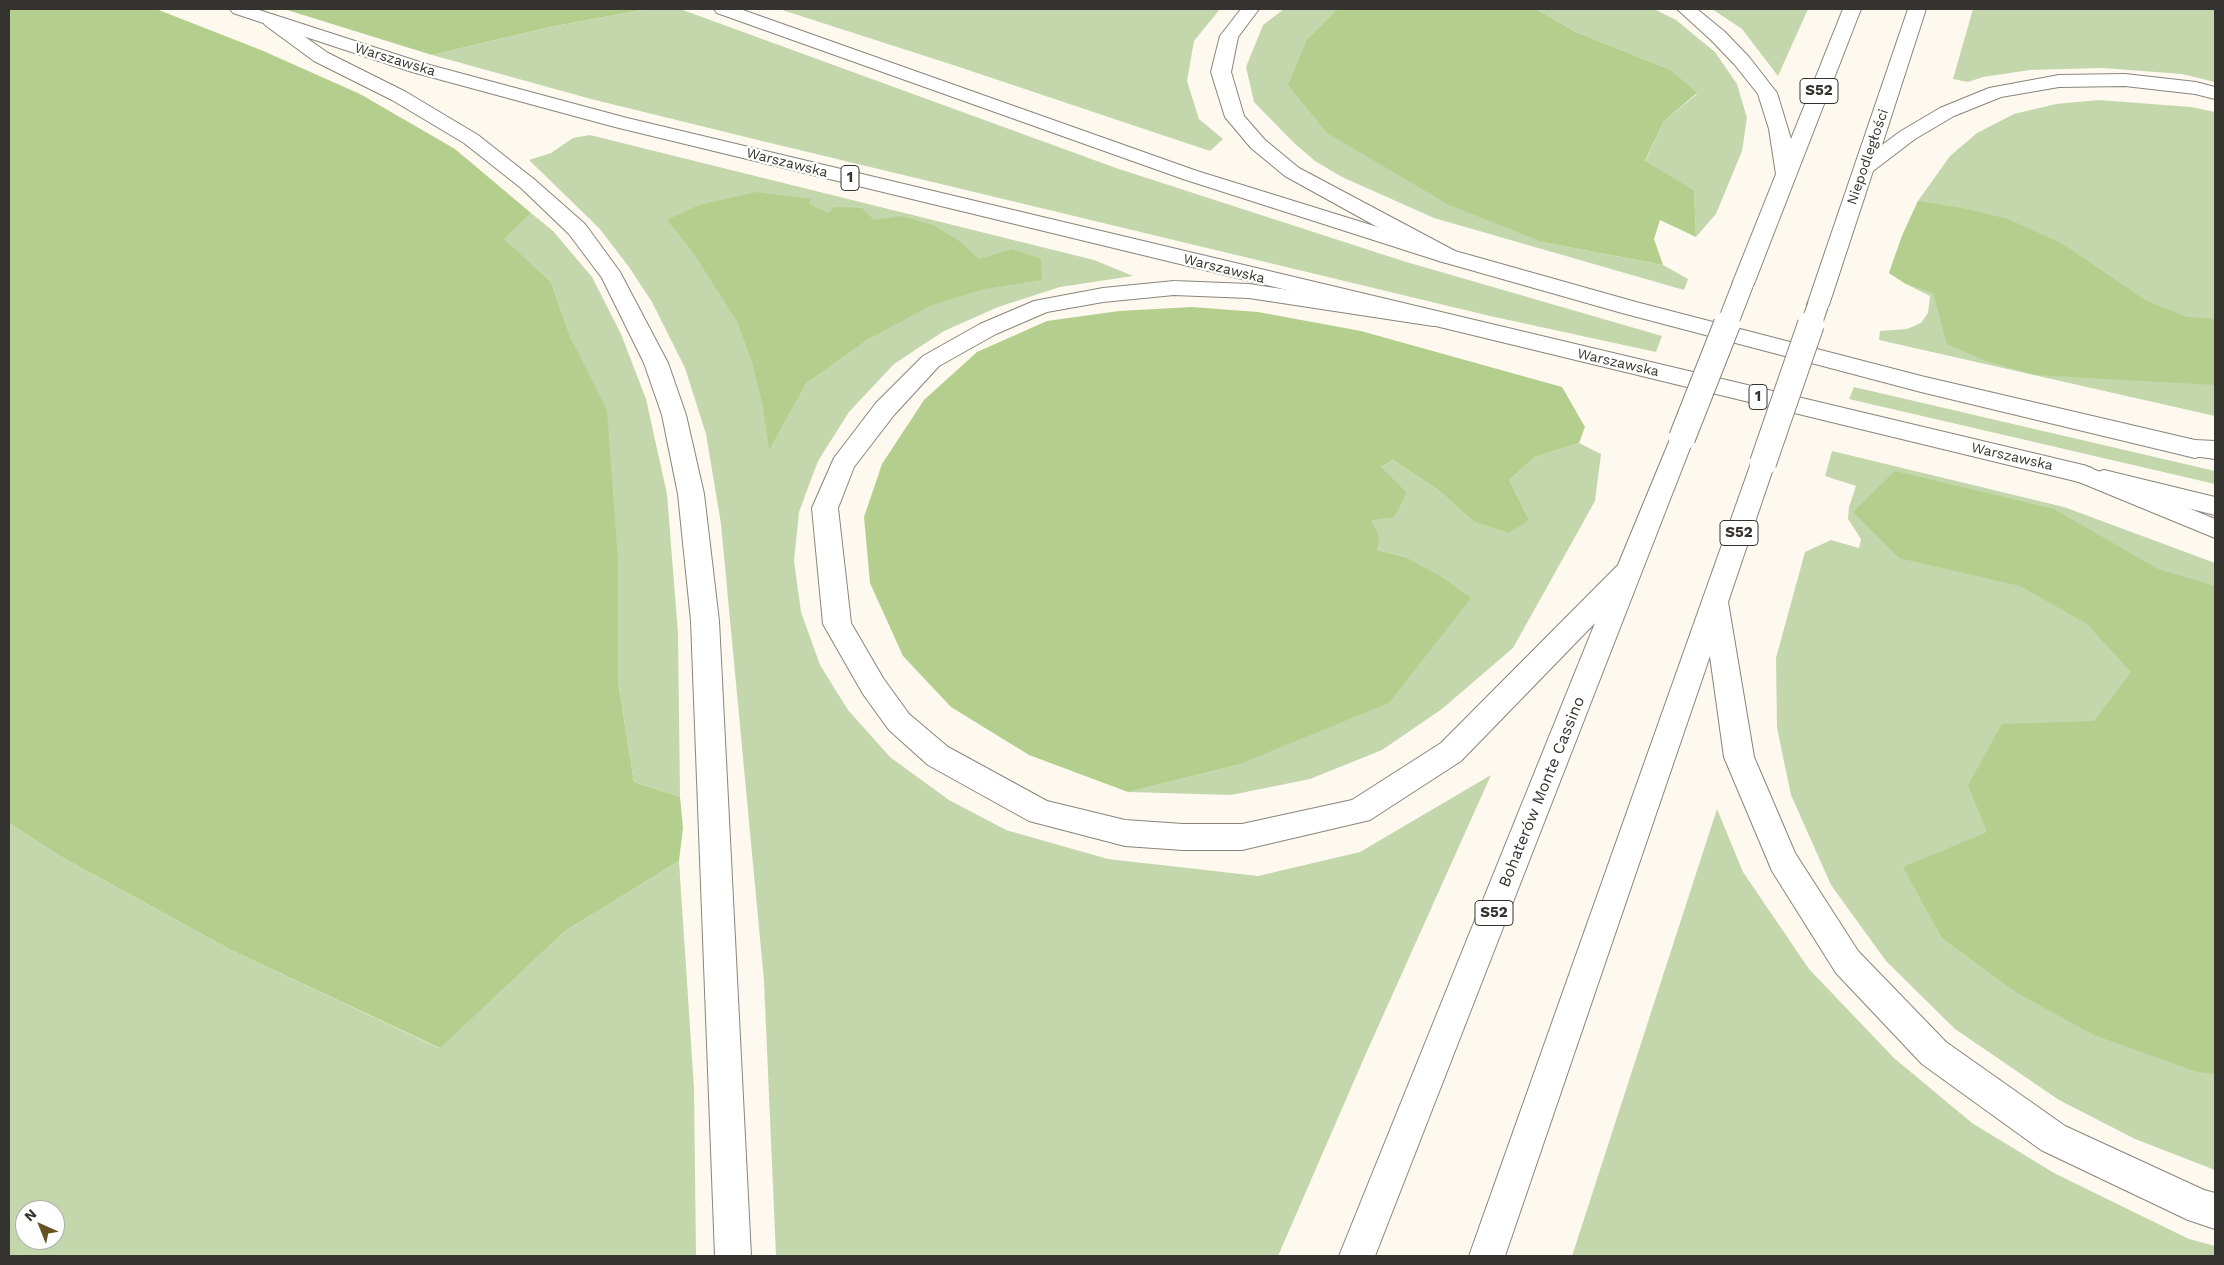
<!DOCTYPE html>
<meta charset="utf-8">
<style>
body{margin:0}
#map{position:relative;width:2224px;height:1265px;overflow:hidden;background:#fdf9ef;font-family:"Work Sans",sans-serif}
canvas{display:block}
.frame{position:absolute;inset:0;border:10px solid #34332f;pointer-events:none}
.north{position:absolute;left:15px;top:1200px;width:50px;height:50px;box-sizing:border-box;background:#fff;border:1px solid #aeadac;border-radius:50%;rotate:316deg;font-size:14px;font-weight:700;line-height:20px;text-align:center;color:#34332f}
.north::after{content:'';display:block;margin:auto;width:18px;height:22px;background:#685221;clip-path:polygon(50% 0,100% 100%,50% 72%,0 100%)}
</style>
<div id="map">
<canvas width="2224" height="1265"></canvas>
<div class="frame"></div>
<div class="north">N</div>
</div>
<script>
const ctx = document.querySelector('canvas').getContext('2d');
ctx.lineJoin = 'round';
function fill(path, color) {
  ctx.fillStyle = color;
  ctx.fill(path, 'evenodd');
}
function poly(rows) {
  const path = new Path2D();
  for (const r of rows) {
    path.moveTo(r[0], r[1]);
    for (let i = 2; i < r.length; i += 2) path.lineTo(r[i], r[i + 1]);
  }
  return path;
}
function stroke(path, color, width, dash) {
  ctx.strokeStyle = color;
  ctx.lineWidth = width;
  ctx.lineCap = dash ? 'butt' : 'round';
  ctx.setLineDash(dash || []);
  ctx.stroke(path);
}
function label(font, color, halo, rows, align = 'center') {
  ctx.font = font + ' "Work Sans",sans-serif';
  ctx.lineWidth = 4.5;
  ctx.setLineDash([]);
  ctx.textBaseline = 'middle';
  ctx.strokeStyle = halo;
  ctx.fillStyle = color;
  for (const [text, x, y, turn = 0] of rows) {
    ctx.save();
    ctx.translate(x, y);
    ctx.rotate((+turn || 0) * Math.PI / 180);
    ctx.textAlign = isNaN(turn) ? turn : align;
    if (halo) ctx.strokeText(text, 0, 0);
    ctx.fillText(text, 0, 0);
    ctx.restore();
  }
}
fill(poly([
 [647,9,680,9,1116,168,1403,261,1662,336,1656,352,1490,316,762,141,591,99,432,55,550,27],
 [779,9,1220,9,1194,41,1187,81,1199,119,1223,139,1210,151,953,65],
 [1284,9,1342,9,1337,10,1542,242,1663,265,1688,279,1684,290,1434,218,1342,177,1315,161,1294,143,1254,102,1246,67,1263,25],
 [1536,9,1654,9,1676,20,1715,52,1737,84,1747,118,1742,151,1716,214,1696,237,1694,190,1645,162,1664,121,1697,94,1671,70,1576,32],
 [1712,9,1808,9,1778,76,1742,29],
 [1973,9,2215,9,2215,82,2182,74,2103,68,2030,70,1983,77,1968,82,1953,79],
 [2099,100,2191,107,2215,112,2215,416,1879,340,1880,331,1907,329,1921,323,1928,313,1930,296,1906,284,1889,273,1902,236,1918,201,1950,156,1977,133,2014,114,2056,104],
 [590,135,1094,260,1133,276,1060,287,998,307,944,331,894,364,849,412,818,461,799,512,794,561,801,612,820,665,848,710,890,757,949,800,1006,830,1108,859,1258,876,1360,852,1491,775,1364,1058,1278,1256,776,1256,764,981,721,524,706,434,685,368,652,302,629,267,599,228,529,160,551,153,573,138],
 [531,213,553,231,592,277,621,334,646,399,667,494,678,633,680,797,634,782,618,681,618,562,571,339,551,282,503,239],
 [1854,387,2215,471,2215,484,1849,399],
 [1579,443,1601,454,1595,501,1513,648,1442,709,1382,750,1310,779,1231,795,1128,792,1237,765,1405,557,1377,550,1371,520,1381,467,1393,460,1437,489,1473,521,1529,520,1509,480,1535,457],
 [1832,451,2064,507,2215,563,2215,1170,2135,1139,2059,1100,1955,1029,1886,961,1831,885,1791,795,1777,728,1776,658,1805,552,1831,540,1859,548,1861,539,1848,519,1849,507,1856,486,1825,476],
 [1717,809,1743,872,1809,969,1894,1058,1972,1123,2054,1173,2189,1239,2215,1246,2215,1256,1572,1256],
 [9,823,60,856,231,950,439,1048,565,931,679,861,694,1088,696,1256,9,1256],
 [25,1210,55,1210,55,1240,25,1240]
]), '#c4d7ac');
fill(poly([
 [9,9,156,9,261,50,360,94,455,149,531,213,504,239,551,282,571,339,607,410,618,562,618,681,634,782,680,797,683,828,679,861,565,931,440,1048,231,950,60,856,9,823],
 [284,9,647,9,550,27,432,55],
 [1342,9,1536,9,1576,32,1671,70,1697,93,1664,121,1645,161,1694,190,1696,237,1660,220,1654,239,1663,265,1542,242,1449,205,1327,133,1288,85,1307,40,1337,10],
 [756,192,811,199,809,204,828,213,835,207,862,208,874,220,902,216,933,225,958,240,979,259,1012,249,1041,259,1042,280,984,289,932,305,868,339,806,383,769,450,763,407,752,362,737,321,692,251,667,220,699,205],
 [1918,201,1962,208,2008,219,2063,244,2145,300,2187,317,2215,319,2215,385,2035,375,1986,361,1947,344,1933,293,1906,284,1889,273,1902,236],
 [1192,307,1258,312,1361,331,1562,387,1585,427,1579,443,1535,457,1509,480,1529,520,1509,533,1473,521,1437,489,1393,460,1381,467,1407,493,1394,517,1371,520,1379,536,1377,550,1405,557,1440,576,1471,598,1389,703,1237,765,1128,792,1029,755,951,707,903,656,870,583,864,517,882,464,924,400,977,352,1047,321,1119,311],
 [1895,471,2054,509,2158,569,2215,586,2215,1074,2197,1072,2094,1035,2017,993,1942,938,1903,867,1987,832,1968,785,2002,724,2094,721,2131,672,2087,624,2020,586,1899,558,1853,512]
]), '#b4cf8d');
const secondary = poly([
 [2104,470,2215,497,2215,515,2095,485,2091,479,2095,473,2104,470]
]);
const primary = poly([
 [230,9,256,9,426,64,627,118,2083,465,2092,468,2096,474,2092,480,2083,483,615,127,412,72,233,13,230,9],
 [714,9,740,9,1197,171,1455,251,1636,302,1921,376,2195,440,2204,443,2207,449,2204,455,2195,458,1921,392,1622,313,1439,261,1183,179,717,13,714,9]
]);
const highway = poly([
 [1241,9,1259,9,1238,37,1231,72,1244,116,1265,140,1299,168,1455,251,1458,256,1455,261,1447,263,1439,261,1285,176,1251,148,1225,117,1211,72,1220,36,1241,9],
 [1677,9,1697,9,1725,32,1749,57,1777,93,1791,139,1843,9,1861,9,1754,284,1751,289,1743,291,1735,289,1732,284,1776,174,1769,129,1758,94,1735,65,1711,40,1677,9],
 [1908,9,1926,9,1882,145,1901,131,1940,108,1989,88,2059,75,2125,74,2196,82,2215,87,2215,99,2195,94,2125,86,2059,87,2001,97,1954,116,1915,139,1873,171,1829,305,1826,310,1818,312,1810,310,1807,305,1908,9],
 [271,16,277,17,328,53,406,92,478,135,535,180,585,224,620,272,668,363,686,415,704,494,719,621,751,1256,715,1256,691,621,678,494,662,415,644,363,602,278,569,234,521,188,464,143,392,100,314,61,265,25,262,21,265,17,271,16],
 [1174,281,1249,284,1433,312,1441,314,1444,319,1441,324,1433,326,1249,298,1174,295,1103,302,1047,312,996,334,939,366,894,415,854,467,838,508,851,623,883,678,909,714,948,747,1047,801,1125,820,1183,824,1242,824,1352,800,1441,743,1618,565,1673,432,1682,429,1691,432,1694,438,1375,1256,1339,1256,1595,623,1461,761,1370,820,1242,850,1183,850,1125,846,1029,821,928,765,889,730,863,694,823,624,812,508,834,458,876,403,923,356,980,324,1034,301,1103,288,1174,281],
 [2195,440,2215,441,2215,459,2186,455,2183,449,2186,443,2195,440],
 [1763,454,1772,457,1775,463,1728,602,1754,757,1795,853,1858,951,1946,1042,2065,1126,2204,1190,2215,1193,2215,1229,2188,1220,2041,1150,1922,1064,1836,973,1772,871,1724,757,1710,656,1505,1256,1469,1256,1751,463,1754,457,1763,454],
 [2083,465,2215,519,2215,538,2074,480,2070,474,2074,468,2083,465]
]);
stroke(secondary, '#89857c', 2);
stroke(primary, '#89857c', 2);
stroke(highway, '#89857c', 2);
fill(secondary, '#fff');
fill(primary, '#fff');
fill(highway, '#fff');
const highwayBridgeFar1 = poly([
 [1727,325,1743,284],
 [1811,325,1818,305]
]);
const highwayBridge = poly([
 [1682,438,1727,324],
 [1763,463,1811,324]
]);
stroke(highwayBridgeFar1, '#89857c', 22, []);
stroke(highwayBridge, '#89857c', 28, []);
stroke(highwayBridgeFar1, '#fff', 20);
stroke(highwayBridge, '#fff', 26);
label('14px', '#34332f', '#fff', [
 ["Warszawska",395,60,17],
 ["Niepodległości",1868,157,-71],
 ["Warszawska",787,163,14],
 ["Warszawska",1224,269,14],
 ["Warszawska",1618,363,13],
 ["Warszawska",2012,457,13]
]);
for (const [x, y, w] of [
 [1819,91,38],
 [850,178,18],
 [1758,397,18],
 [1739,533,38],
 [1494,913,38]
]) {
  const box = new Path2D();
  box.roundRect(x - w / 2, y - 12.5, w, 25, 4);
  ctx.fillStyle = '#fff';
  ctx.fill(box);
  stroke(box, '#34332f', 1);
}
label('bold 15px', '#34332f', null, [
 ["S52",1819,91],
 ["1",850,178],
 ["1",1758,397],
 ["S52",1739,533],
 ["S52",1494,913]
]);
label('16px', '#34332f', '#fff', [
 ["Bohaterów Monte Cassino",1542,792,-68]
]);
</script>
